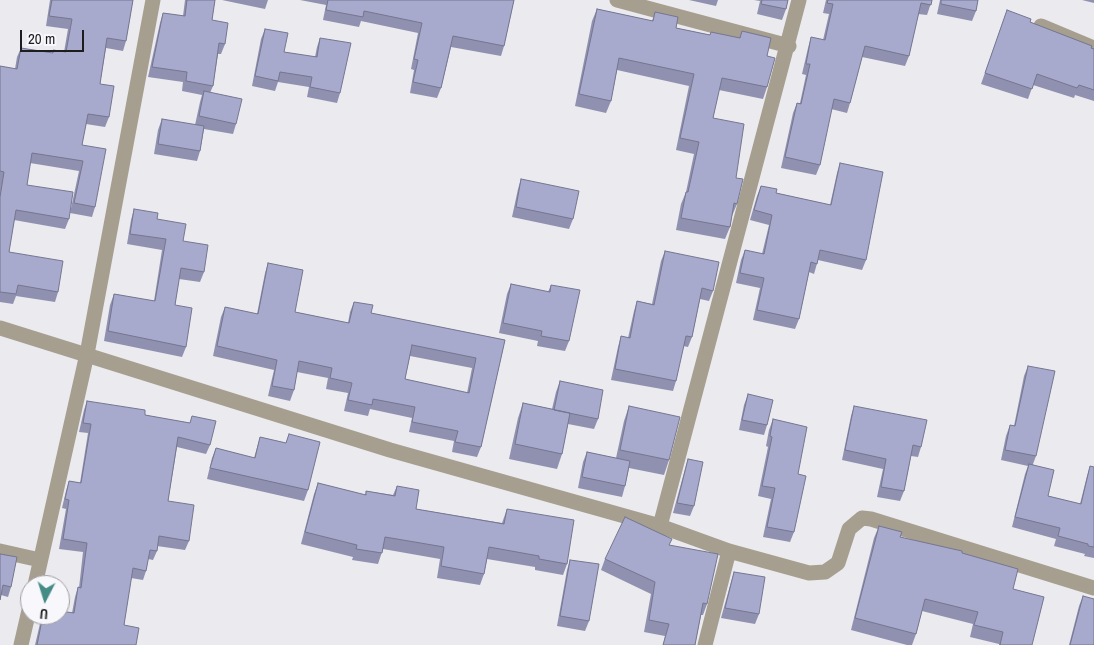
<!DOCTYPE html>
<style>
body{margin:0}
#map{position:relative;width:1094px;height:645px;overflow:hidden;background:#eaeaef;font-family:"Archivo Narrow",sans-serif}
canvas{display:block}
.north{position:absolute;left:20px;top:575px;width:50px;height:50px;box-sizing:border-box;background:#f7f7fc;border:1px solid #a0a0a3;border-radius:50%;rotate:185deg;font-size:14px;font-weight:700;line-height:20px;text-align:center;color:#1d1d1e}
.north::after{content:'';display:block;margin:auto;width:18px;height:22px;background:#458c86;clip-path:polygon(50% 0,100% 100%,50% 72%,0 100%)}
.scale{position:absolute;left:20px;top:30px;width:64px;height:22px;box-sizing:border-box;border:2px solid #1d1d1e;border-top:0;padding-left:6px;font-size:15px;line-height:18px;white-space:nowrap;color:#1d1d1e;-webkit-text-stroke:4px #f7f7fc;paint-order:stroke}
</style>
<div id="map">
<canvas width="1094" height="645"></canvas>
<div class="north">U</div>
<div class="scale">20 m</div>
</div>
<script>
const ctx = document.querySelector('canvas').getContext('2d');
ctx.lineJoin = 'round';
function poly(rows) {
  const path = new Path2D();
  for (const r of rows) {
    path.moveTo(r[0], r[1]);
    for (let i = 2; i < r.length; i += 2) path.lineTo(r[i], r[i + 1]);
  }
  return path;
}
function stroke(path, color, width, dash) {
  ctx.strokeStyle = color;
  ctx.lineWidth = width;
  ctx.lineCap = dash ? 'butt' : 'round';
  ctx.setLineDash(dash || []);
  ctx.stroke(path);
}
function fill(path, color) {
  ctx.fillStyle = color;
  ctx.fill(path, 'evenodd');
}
stroke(poly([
 [617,0,789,46],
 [1041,26,1094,48],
 [0,328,390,450,660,526,729,551,809,573,825,572,838,563,849,529,862,518,871,519,1094,588],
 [660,526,799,0],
 [0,551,40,560],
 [35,585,87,354,153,0],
 [21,645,30,606],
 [705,645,729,551]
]), '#a69e8f', 15);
fill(poly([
 [50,0,133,0,126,41,123,51,106,48,100,84,109,117,105,127,86,124,82,145,95,207,92,217,70,213,79,171,30,163,27,185,69,219,65,229,14,220,9,252,58,292,55,302,16,296,13,304,0,302,0,66,15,69,17,57,21,48,52,53,53,50,64,52,68,29,46,26],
 [185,0,215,0,212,20,225,44,221,54,218,54,213,86,210,93,236,124,233,134,204,129,200,151,197,161,154,154,158,130,162,119,195,125,200,102,202,95,182,91,183,82,148,77,160,23,163,13,183,16],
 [222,0,268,0,265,9],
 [300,0,514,0,504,46,501,56,451,47,441,88,437,98,410,93,414,70,411,69,418,33,361,21,359,27,323,20,326,5],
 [689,0,718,0,716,6],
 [754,0,788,0,786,9,782,20,757,14,760,1],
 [826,0,932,0,927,15,918,14,909,56,905,66,862,57,850,103,847,113,831,109,820,165,816,175,781,168,793,113,797,103,800,103,806,75,802,74,808,48,811,37,823,40,829,14,823,13],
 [940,0,978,0,976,11,972,21,937,14],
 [1082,0,1094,0,1094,3],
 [597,9,652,21,655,12,676,28,710,35,739,38,742,31,767,56,767,87,763,99,719,90,713,118,736,178,737,204,732,216,730,227,725,239,676,230,681,204,686,192,694,154,676,150,689,86,617,70,611,101,606,113,575,106,592,21],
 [1007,10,1030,22,1094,49,1094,101,1075,95,1074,98,1033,85,1028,99,981,84],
 [265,29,284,52,315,57,317,47,320,38,340,93,337,103,307,97,309,87,278,82,275,91,252,86,261,39],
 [840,163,866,260,862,270,818,260,814,274,809,272,799,319,795,329,753,320,760,288,736,283,741,260,745,250,762,254,769,225,750,220,757,196,761,186,776,193,830,205,837,173],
 [521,179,573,219,569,229,512,217,518,189],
 [134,209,157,219,183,241,204,272,200,282,179,279,175,305,186,347,182,357,104,341,110,305,114,294,154,301,162,250,127,244,131,220],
 [665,251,713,291,709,301,700,299,692,337,688,347,683,346,676,381,673,391,611,380,618,347,621,336,628,338,634,311,637,301,652,304,661,261],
 [268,263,295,312,348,323,350,312,354,302,371,313,505,340,481,447,477,457,452,452,454,441,409,432,412,418,370,409,368,416,344,411,348,393,326,389,328,378,297,372,294,390,290,401,268,396,274,370,213,356,221,317,225,307,257,314,265,273],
 [410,356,472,368,467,393,405,379],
 [511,284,548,292,551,285,569,341,565,351,537,346,538,341,499,333,507,294],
 [1028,366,1036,456,1033,464,1048,496,1080,504,1087,476,1090,466,1094,467,1094,558,1084,556,1085,554,1054,546,1056,539,1012,527,1025,474,1028,466,1001,460,1006,436,1010,425,1014,426,1024,376],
 [560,381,598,419,594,429,568,424,562,454,557,469,509,459,518,418,523,403,552,409,556,392],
 [748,394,767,425,764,435,739,430,744,405],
 [87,401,145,415,190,423,192,416,210,445,206,454,177,447,168,501,189,541,185,550,157,546,157,551,153,560,148,559,146,571,143,580,131,578,124,625,136,645,35,645,42,615,60,615,72,613,75,597,78,587,79,588,83,552,59,549,66,509,62,508,66,491,69,481,80,483,88,433,79,432,84,410],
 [629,406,669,460,664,475,629,468,625,486,622,497,578,488,583,462,587,452,616,458,624,421],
 [854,406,921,447,918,457,911,456,904,491,900,501,877,497,883,469,842,460,851,416],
 [773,419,798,474,794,532,790,542,763,537,771,499,758,496,768,447,766,446,769,430],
 [289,434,308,490,304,501,207,479,212,458,216,448,254,458,260,437,286,443],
 [688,459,694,506,690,516,673,513,685,469],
 [318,483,365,495,366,491,393,495,397,486,416,509,502,523,507,509,567,564,563,575,535,570,535,567,487,559,484,574,480,585,437,578,440,559,383,549,378,564,352,560,353,557,301,544,314,494],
 [879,526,900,537,962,553,1013,589,1032,645,999,645,999,644,970,637,973,624,922,611,916,634,912,645,907,645,851,630,874,538],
 [670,545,707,604,703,615,701,615,695,645,663,645,665,636,644,632,651,594,601,570,605,559],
 [0,554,11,587,8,597,1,595],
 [570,560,589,621,585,631,557,626,567,570],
 [734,572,759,614,755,624,721,618,731,582],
 [1083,596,1094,645,1069,645,1079,606]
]), '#9091b0');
const building = poly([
 [52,0,133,0,126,41,107,38,100,84,114,86,109,117,88,114,82,145,106,149,95,207,74,203,83,161,32,153,27,185,73,192,69,219,16,210,9,252,63,261,58,292,18,285,16,294,0,292,0,197,4,172,0,171,0,66,17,69,21,48,53,53,53,50,66,52,72,19,49,16,52,0],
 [187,0,215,0,212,20,228,23,225,44,219,43,213,86,186,81,187,72,152,67,163,13,185,16,187,0],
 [328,0,514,0,504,46,453,36,441,88,413,82,418,60,414,59,422,23,364,11,363,17,326,10,328,0],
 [762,0,788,0,786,9,761,4,762,0],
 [828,0,932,0,931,5,921,3,909,56,865,46,850,103,834,99,820,165,785,157,797,103,801,104,810,64,806,64,811,37,825,40,833,4,827,3,828,0],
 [941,0,978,0,976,11,941,4,941,0],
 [597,9,653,21,655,12,678,17,676,28,710,35,711,32,740,38,742,31,771,38,767,56,775,58,767,87,722,78,713,118,744,124,736,178,743,179,737,204,734,203,730,227,681,218,686,192,688,192,699,142,680,138,694,74,619,58,611,101,579,94,597,9],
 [1007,10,1031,19,1030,22,1092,46,1091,48,1094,49,1094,90,1079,85,1077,88,1037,74,1032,89,985,73,1007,10],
 [265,29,288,33,284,52,317,57,320,38,351,43,340,93,310,87,312,77,280,72,278,81,255,76,265,29],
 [204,91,242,99,236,124,199,116,204,91],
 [162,119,204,126,200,151,158,144,162,119],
 [840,163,883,172,866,260,820,250,817,264,811,262,799,319,757,310,764,278,740,273,745,250,764,254,772,215,754,210,761,186,777,189,776,193,831,205,840,163],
 [521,179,579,191,573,219,516,207,521,179],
 [134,209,158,213,157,219,186,224,183,241,208,245,204,272,181,268,175,305,192,308,186,347,108,331,114,294,155,301,166,239,130,234,134,209],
 [665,251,719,262,713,291,702,288,692,337,686,336,676,381,615,369,621,336,630,338,637,301,654,305,665,251],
 [268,263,303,270,295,312,349,323,354,302,373,305,371,313,505,340,481,447,455,442,458,431,412,422,415,407,373,399,372,405,348,400,352,383,330,378,332,368,299,361,294,390,272,386,277,360,217,346,225,307,258,314,268,263],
 [412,345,476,358,469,393,405,379,412,345],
 [511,284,550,292,551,285,580,290,569,341,541,336,542,331,503,323,511,284],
 [1028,366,1055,371,1036,456,1005,450,1010,425,1015,426,1028,366],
 [560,381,603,390,598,419,554,410,560,381],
 [748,394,773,400,767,425,742,420,748,394],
 [87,401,145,410,145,415,190,423,192,416,216,421,210,445,178,437,168,501,194,505,189,541,159,536,157,551,150,550,146,571,133,568,124,625,139,628,136,645,37,645,43,615,60,615,60,611,74,613,78,587,81,588,87,543,63,539,69,500,65,499,69,481,81,483,91,424,83,423,87,401],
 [523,403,570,413,562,454,515,444,523,403],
 [629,406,680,417,669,460,620,450,629,406],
 [854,406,927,420,921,447,913,445,904,491,881,487,886,459,845,450,854,406],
 [773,419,807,427,798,474,806,476,794,532,767,527,775,488,762,486,772,437,770,436,773,419],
 [289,434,320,442,308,490,210,468,216,448,255,458,260,437,286,443,289,434],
 [587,452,630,461,625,486,582,477,587,452],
 [688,459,703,462,694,506,677,503,688,459],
 [1029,464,1054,470,1048,496,1081,504,1090,466,1094,467,1094,547,1088,546,1088,544,1058,536,1060,528,1015,517,1029,464],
 [318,483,366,495,366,491,395,496,397,486,419,490,416,509,504,524,507,509,574,520,567,564,539,559,539,556,489,547,484,574,441,566,444,547,385,537,382,553,356,549,357,545,305,532,318,483],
 [625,517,672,539,669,545,718,554,707,604,703,603,695,645,663,645,669,624,649,620,655,582,605,559,625,517],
 [879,526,902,532,900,537,962,551,962,553,1018,569,1013,589,1044,597,1032,645,1000,645,1003,632,974,625,978,612,925,599,916,634,855,618,879,526],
 [0,554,17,557,11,587,3,585,0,600,0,554],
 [570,560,599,564,589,621,560,616,570,560],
 [734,572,765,577,759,614,725,608,734,572],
 [1083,596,1094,599,1094,645,1070,645,1083,596]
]);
fill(building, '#a7a9cd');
stroke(building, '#757690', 1);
</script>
